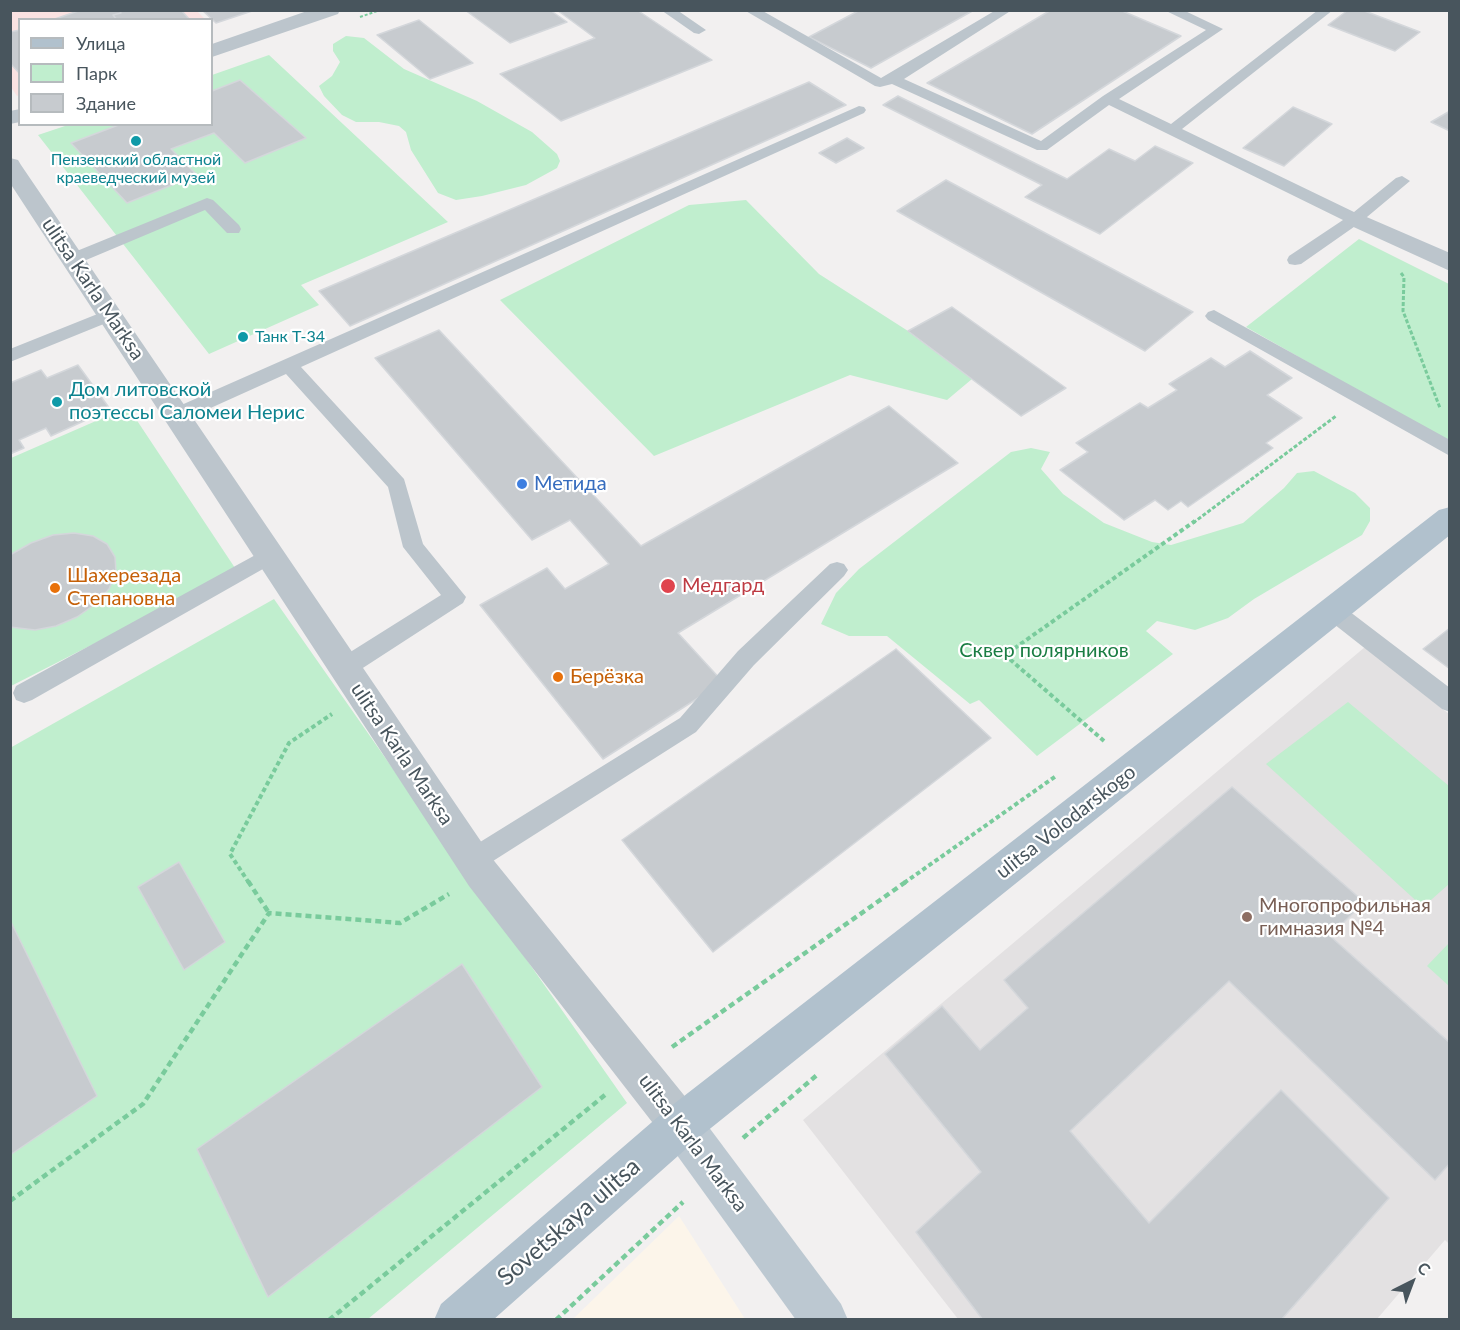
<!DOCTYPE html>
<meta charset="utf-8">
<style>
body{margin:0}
#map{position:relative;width:1460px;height:1330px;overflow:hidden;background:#f2f0f0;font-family:Lato,sans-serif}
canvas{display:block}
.frame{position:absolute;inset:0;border:12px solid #48555d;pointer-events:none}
.legend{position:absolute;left:18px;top:18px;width:195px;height:108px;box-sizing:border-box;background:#fff;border:2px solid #b6bbbe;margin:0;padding:8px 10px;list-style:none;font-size:18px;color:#48555d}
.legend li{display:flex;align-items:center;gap:12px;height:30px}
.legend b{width:30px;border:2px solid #b6bbbe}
.north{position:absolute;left:1382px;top:1252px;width:60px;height:60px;-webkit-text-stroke:4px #fff;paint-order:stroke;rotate:42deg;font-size:16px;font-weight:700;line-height:24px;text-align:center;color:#48555d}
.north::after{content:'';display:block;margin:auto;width:21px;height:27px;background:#48555d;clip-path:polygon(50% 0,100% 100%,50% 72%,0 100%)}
</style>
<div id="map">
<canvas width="1460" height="1330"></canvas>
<div class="frame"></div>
<ul class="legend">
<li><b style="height:8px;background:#b1c1cd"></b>Улица</li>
<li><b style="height:16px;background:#c0eece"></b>Парк</li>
<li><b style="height:16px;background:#c7cbcf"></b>Здание</li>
</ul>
<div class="north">С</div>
</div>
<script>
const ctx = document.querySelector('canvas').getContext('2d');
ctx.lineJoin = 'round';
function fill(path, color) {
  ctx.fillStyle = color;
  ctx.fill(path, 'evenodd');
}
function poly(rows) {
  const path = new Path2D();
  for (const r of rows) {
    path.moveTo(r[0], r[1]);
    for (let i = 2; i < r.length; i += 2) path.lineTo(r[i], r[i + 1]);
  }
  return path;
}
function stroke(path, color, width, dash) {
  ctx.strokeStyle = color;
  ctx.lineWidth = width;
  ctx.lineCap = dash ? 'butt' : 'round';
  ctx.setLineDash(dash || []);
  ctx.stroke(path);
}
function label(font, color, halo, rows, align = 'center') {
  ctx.font = font + ' Lato,sans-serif';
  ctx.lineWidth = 4.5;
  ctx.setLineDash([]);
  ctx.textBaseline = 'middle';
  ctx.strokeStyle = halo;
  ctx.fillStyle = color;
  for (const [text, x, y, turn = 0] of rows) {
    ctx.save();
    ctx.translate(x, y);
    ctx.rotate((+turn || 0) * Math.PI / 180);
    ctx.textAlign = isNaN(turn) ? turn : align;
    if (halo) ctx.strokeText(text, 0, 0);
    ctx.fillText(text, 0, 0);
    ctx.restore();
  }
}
fill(poly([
 [679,1216,745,1319,573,1319]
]), '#fcf5ea');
fill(poly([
 [1365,647,1449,714,1449,1244,1445,1240,1377,1319,958,1319,803,1120]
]), '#e3e1e2');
fill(poly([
 [196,10,205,19,20,20,19,95,17,96,11,87,11,11]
]), '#fae2e2');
fill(poly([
 [346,36,364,38,404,69,477,101,532,132,557,154,560,161,557,168,526,185,482,196,456,200,438,193,411,150,406,132,399,126,379,122,356,122,342,115,324,96,319,86,332,76,340,62,333,51,333,44],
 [269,55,448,222,301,285,319,305,209,354,38,135,68,125,212,124,212,75],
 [746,200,819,274,908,331,972,379,947,400,850,375,654,456,500,300,689,205],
 [1359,239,1449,284,1449,442,1246,327],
 [128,407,237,571,11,686,11,458],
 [1031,448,1050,452,1041,469,1063,494,1104,523,1152,542,1171,545,1243,523,1284,488,1297,473,1314,471,1355,493,1370,508,1370,521,1362,535,1254,599,1228,618,1195,630,1157,621,1146,631,1173,654,1037,756,979,700,970,704,887,636,849,636,821,624,836,593,859,569,1011,452],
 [274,599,627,1103,368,1319,11,1319,10,748],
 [1348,702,1449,786,1449,884,1423,907,1266,764],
 [1449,943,1449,986,1427,966]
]), '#c0eece');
const building = poly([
 [81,10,119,10,121,13,113,15,117,20,52,20,81,10],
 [119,10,181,10,190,20,117,20,113,15,121,13,119,10],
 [202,10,255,10,216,23,202,10],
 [465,10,550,10,567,22,510,43,465,10],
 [557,10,637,10,712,60,561,121,500,74,595,38,557,10],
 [860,10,974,10,871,68,809,37,860,10],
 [1051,10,1120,10,1181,36,1032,134,927,83,1051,10],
 [1348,10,1362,10,1420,32,1395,51,1328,25,1348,10],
 [419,20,473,63,430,79,377,35,419,20],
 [20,30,20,74,10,63,10,32,20,30],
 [240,80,306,138,245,163,214,133,171,149,197,175,127,203,71,143,121,124,212,124,212,91,240,80],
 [809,82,846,105,350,326,319,291,809,82],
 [898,96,1067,179,1109,149,1135,161,1155,146,1193,163,1100,234,1025,197,1042,185,883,105,898,96],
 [1293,107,1332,124,1284,166,1243,148,1293,107],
 [1450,111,1450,131,1431,122,1450,111],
 [847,138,864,148,836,163,819,153,847,138],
 [946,180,1193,312,1145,351,897,211,946,180],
 [952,307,1066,388,1021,416,908,331,952,307],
 [439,330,641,546,889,406,958,463,678,633,723,682,603,759,480,605,547,568,565,589,609,564,570,520,532,540,375,358,439,330],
 [1250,351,1292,378,1267,395,1302,418,1266,443,1273,448,1188,507,1181,501,1168,510,1155,500,1124,520,1060,470,1088,452,1076,443,1140,403,1148,408,1177,390,1169,384,1211,358,1225,367,1250,351],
 [78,365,110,409,51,436,46,428,19,440,24,448,10,454,10,383,41,370,47,378,78,365],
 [74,533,93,536,107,544,115,557,116,572,109,589,94,605,77,617,56,626,35,630,10,627,10,555,31,543,53,535,74,533],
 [1450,628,1450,669,1423,649,1450,628],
 [896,649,991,738,713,952,622,840,896,649],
 [1232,787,1364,902,1330,936,1450,1043,1450,1163,1435,1180,1229,981,1070,1131,1149,1223,1281,1090,1389,1198,1281,1320,983,1320,916,1232,981,1172,885,1054,942,1006,980,1050,1028,1008,1004,980,1232,787],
 [179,862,225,942,184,970,138,887,179,862],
 [10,920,97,1096,10,1155,10,920],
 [462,964,542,1087,268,1297,197,1149,462,964]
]);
fill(building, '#c7cbcf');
stroke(building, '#d4d7db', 1.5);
stroke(poly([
 [360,17,380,10]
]), '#79cb9c', 2, [3, 2]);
stroke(poly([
 [1401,273,1404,277,1403,311,1440,408],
 [1193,523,1336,416]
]), '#79cb9c', 3, [4, 2]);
stroke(poly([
 [1104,741,1005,655,1195,521],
 [249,883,230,854,289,743,332,714],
 [904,883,1056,776]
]), '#79cb9c', 4, [4.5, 3]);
stroke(poly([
 [248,881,269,913],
 [672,1047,907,881],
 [743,1138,817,1075],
 [10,1201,143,1104,269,913,400,923,449,894],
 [329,1320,605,1095],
 [556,1320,683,1202]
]), '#79cb9c', 4.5, [6, 4]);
fill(poly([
 [661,10,677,10,706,30,699,34,694,33,661,10],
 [744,10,761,10,881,78,996,10,1012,10,904,79,1041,141,1103,96,1206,30,1164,10,1183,10,1223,29,1119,99,1171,124,1318,10,1333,10,1182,129,1354,212,1396,178,1402,176,1410,181,1361,222,1301,264,1295,265,1289,264,1287,260,1289,256,1343,220,1109,105,1047,150,1037,150,892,84,880,87,875,86,744,10],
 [859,106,864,107,866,110,864,113,301,367,404,479,423,544,466,597,463,603,352,675,344,677,336,675,333,668,336,661,441,595,403,547,388,487,286,374,184,420,177,422,170,420,167,415,170,410,859,106],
 [207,198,213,200,239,225,241,229,239,233,227,233,205,210,79,263,67,263,65,259,67,255,207,198],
 [110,309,116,311,119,315,116,319,10,362,10,349,110,309],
 [1214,310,1450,440,1450,456,1208,320,1205,316,1208,312,1214,310],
 [270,547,277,549,280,555,277,561,32,700,24,703,16,700,13,693,16,686,270,547],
 [837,562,844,564,848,570,844,576,754,665,696,732,482,868,473,872,464,868,460,860,464,852,680,718,738,651,830,564,837,562],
 [1333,602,1341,605,1450,688,1450,712,1442,709,1325,617,1322,611,1325,605,1333,602]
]), '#bcc5cc');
fill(poly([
 [310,10,340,10,338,14,212,57,212,44,310,10],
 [20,109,20,122,10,124,10,111,20,109],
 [1355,212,1450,253,1450,271,1347,224,1343,219,1347,214,1355,212]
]), '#bcc5cc');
fill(poly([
 [10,158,18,160,21,165,495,862,696,1110,702,1125,696,1140,681,1146,666,1140,469,886,10,183,10,158]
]), '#bcc5cc');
fill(poly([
 [681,1104,696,1110,841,1304,848,1320,796,1320,666,1140,660,1125,666,1110,681,1104]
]), '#bcc8d1');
fill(poly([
 [1450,507,1450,535,696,1140,493,1320,434,1320,441,1304,666,1110,1439,510,1450,507]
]), '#b1c1cd');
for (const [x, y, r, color] of [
 [136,141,6,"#0f9aa8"],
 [243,337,6,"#0f9aa8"],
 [57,402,6,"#0f9aa8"],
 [522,484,6,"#3f7fe0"],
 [668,586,8,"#e0444e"],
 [55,588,6,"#e8710a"],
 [558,677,6,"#e8710a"],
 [1247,917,6,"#8d6e63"]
]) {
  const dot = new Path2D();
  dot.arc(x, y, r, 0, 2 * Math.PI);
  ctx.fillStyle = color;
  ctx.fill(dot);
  stroke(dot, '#fff', 2);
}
label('16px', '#0d838f', '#fff', [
 ["Пензенский областной",136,160],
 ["краеведческий музей",136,178],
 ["Танк Т-34",255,337,"left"]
]);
label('20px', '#48555d', '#fff', [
 ["ulitsa Karla Marksa",93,289,56],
 ["ulitsa Karla Marksa",402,754,56],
 ["ulitsa Volodarskogo",1066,822,-38],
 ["ulitsa Karla Marksa",693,1143,53]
]);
label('20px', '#0d838f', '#fff', [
 ["Дом литовской",69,390],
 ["поэтессы Саломеи Нерис",69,413]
], 'left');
label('20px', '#366cbe', '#fff', [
 ["Метида",534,484]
], 'left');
label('20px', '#c56008', '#fff', [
 ["Шахерезада",67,576],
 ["Степановна",67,599],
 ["Берёзка",570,677]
], 'left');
label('20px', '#be3a42', '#fff', [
 ["Медгард",682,586]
], 'left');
label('20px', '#1a7d43', '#fff', [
 ["Сквер полярников",1044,651]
]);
label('20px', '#785e54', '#fff', [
 ["Многопрофильная",1259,906],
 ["гимназия №4",1259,929]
], 'left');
label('24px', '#48555d', '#fff', [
 ["Sovetskaya ulitsa",569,1222,-41]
]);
</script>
